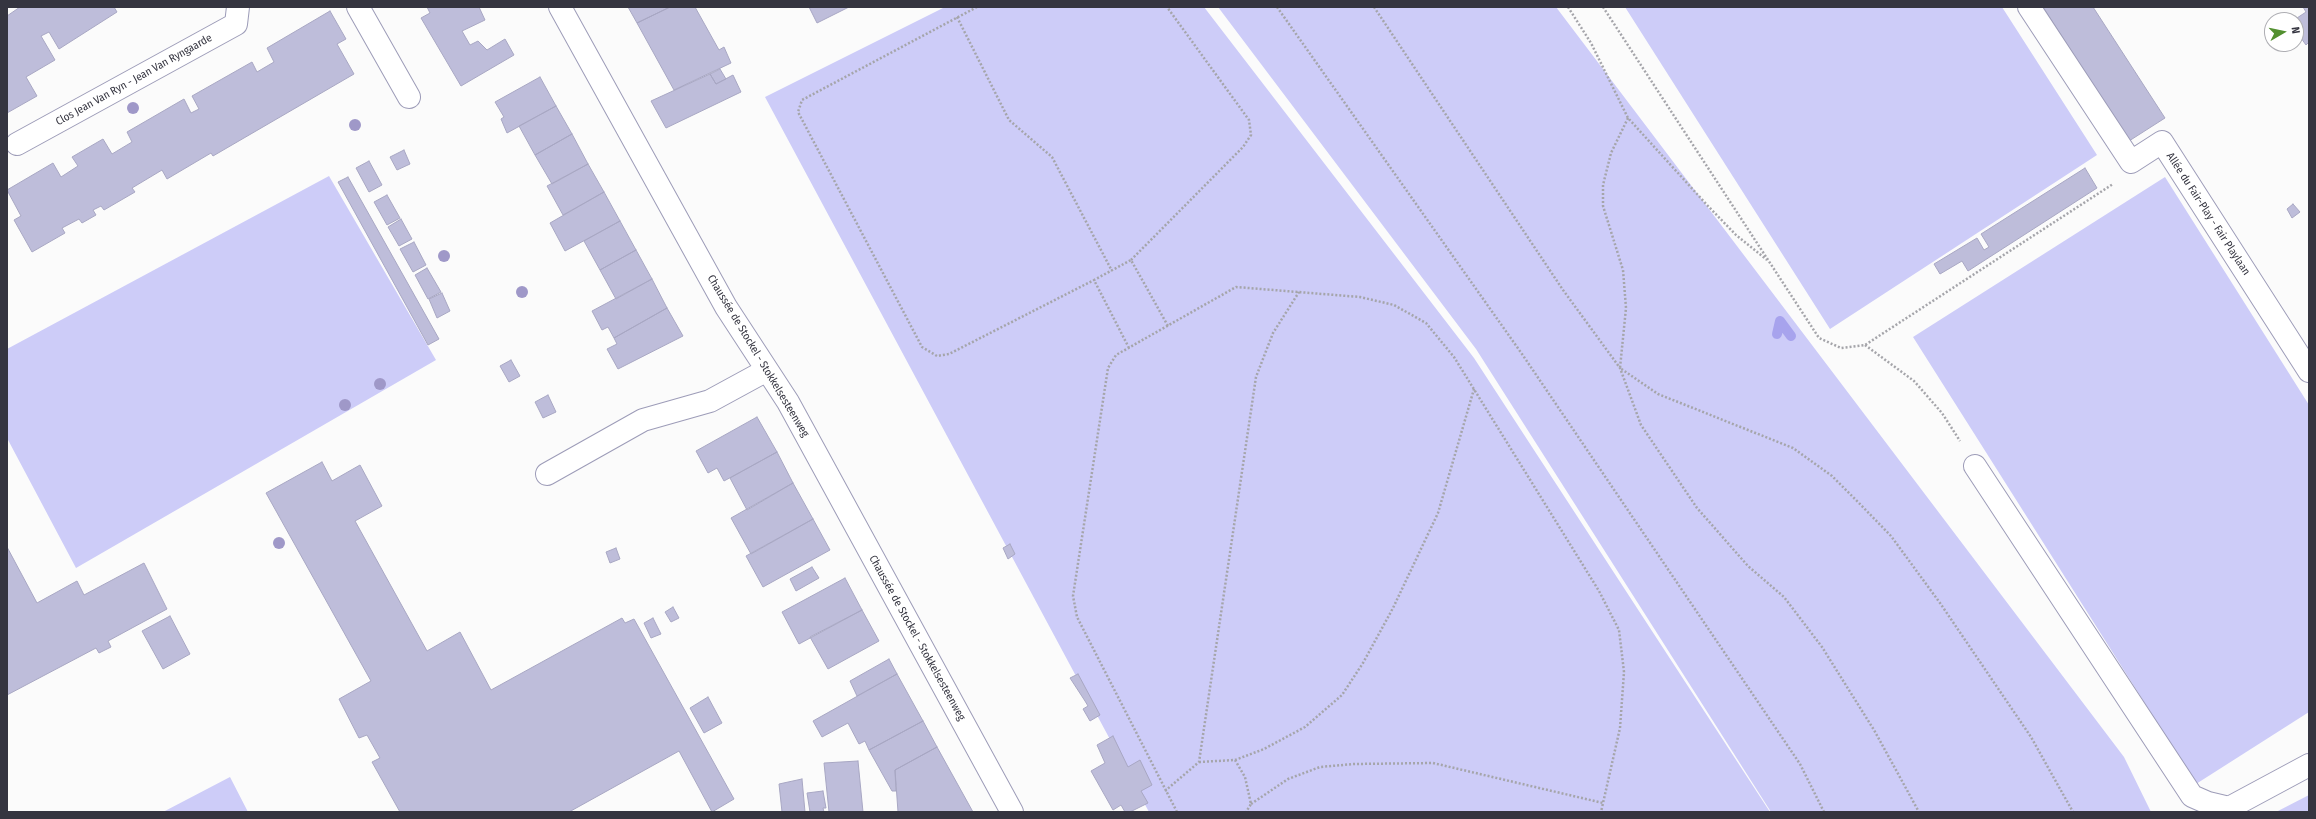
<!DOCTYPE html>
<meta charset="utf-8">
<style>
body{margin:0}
#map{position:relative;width:2316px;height:819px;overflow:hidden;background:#fbfbfb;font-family:"Fira Sans Condensed",sans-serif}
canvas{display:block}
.frame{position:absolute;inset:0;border:8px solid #353540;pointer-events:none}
.north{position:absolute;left:2264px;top:12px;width:40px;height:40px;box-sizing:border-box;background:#fff;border:1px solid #aeaeb3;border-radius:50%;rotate:81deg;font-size:11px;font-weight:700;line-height:16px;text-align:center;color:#353540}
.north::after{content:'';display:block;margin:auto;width:14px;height:18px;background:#539030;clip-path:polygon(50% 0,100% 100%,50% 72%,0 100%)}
</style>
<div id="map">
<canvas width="2316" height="819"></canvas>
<div class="frame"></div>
<div class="north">N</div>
</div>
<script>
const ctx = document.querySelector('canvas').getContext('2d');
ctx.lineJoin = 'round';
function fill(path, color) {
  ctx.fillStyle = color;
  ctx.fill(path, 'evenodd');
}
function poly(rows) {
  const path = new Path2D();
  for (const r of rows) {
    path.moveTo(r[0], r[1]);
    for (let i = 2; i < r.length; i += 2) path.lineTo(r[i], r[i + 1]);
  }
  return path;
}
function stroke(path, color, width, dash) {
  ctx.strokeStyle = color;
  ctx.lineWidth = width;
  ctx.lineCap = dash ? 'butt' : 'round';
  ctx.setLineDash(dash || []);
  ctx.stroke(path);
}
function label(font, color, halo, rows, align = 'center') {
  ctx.font = font + ' "Fira Sans Condensed",sans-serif';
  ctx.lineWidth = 4;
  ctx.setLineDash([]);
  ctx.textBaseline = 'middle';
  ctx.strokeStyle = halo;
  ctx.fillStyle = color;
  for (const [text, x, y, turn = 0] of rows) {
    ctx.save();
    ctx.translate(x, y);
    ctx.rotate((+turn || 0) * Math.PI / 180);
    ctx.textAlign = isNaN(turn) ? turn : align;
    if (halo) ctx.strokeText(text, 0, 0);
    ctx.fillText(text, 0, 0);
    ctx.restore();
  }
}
fill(poly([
 [945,7,1204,7,1474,358,1770,812,1149,812,765,97],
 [1218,7,1556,7,2124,757,2151,812,1771,812,1476,349],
 [1625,7,2002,7,2097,155,1830,329],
 [329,176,436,360,76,568,7,438,7,349],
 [2165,177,2309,405,2309,712,2196,784,1913,337],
 [230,777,248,812,163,812],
 [2309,795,2309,812,2276,812]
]), '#cdccf8');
stroke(poly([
 [1780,321,1791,336],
 [1777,334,1780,321]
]), '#a7a3ed', 10);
const building = poly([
 [20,7,114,7,117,12,59,49,49,32,41,36,55,60,26,77,37,96,7,113,7,16,20,7],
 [427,7,479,7,485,20,462,31,470,45,478,41,487,50,505,39,514,55,461,86,421,18,430,13,427,7],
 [628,7,670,7,637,23,628,7],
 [670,7,695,7,719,50,724,47,731,63,674,90,637,23,670,7],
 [809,7,849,7,817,23,809,7],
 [2043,7,2093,7,2165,118,2129,141,2043,7],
 [2303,7,2309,7,2309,42,2306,45,2296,31,2296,20,2294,20,2306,12,2303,7],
 [330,11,346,39,337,44,354,74,213,156,211,153,167,179,162,170,132,188,135,192,104,210,101,206,93,210,96,215,82,223,79,219,62,228,65,233,32,252,14,220,21,216,7,190,53,163,61,177,78,166,72,157,103,139,112,154,132,142,127,132,184,99,191,113,199,109,192,96,252,62,257,72,274,62,267,48,330,11],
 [720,69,726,79,716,84,710,74,720,69],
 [710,74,716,84,733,75,741,92,666,128,651,101,710,74],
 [540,77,556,106,507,133,501,119,504,117,495,102,540,77],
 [556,106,572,134,535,155,519,126,556,106],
 [572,134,588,164,552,184,535,155,572,134],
 [404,150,410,164,397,170,390,157,404,150],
 [369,161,382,185,369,192,356,168,369,161],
 [588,164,604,192,563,215,547,186,588,164],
 [2085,168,2097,188,1968,271,1962,261,1940,274,1934,264,1977,238,1984,250,1989,247,1981,234,2085,168],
 [348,177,439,339,428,345,338,182,348,177],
 [604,192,620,221,565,251,550,223,604,192],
 [387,195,400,218,387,225,374,202,387,195],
 [2293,204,2300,212,2292,218,2287,209,2293,204],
 [401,219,412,239,399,246,388,227,401,219],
 [620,221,636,250,600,270,584,241,620,221],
 [414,242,426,265,413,272,400,249,414,242],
 [636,250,652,279,616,299,600,270,636,250],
 [427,268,441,292,428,299,415,275,427,268],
 [652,279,667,308,614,338,608,327,602,330,592,311,652,279],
 [442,293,450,311,437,318,429,299,442,293],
 [667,308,683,336,618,369,607,349,617,344,614,338,667,308],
 [511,360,520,376,509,382,500,366,511,360],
 [548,395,556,412,543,418,535,402,548,395],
 [757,417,777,452,724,481,717,468,708,473,696,451,757,417],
 [777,452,793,483,747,510,730,478,777,452],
 [322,462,332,481,360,465,382,506,355,521,427,651,460,632,491,690,622,618,625,623,634,619,734,799,712,812,679,751,569,812,400,812,372,762,380,758,367,735,359,738,339,699,371,681,266,493,322,462],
 [793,483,813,519,751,554,731,518,793,483],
 [813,519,830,550,763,587,746,556,813,519],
 [1010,544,1015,554,1008,559,1003,548,1010,544],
 [7,547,37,603,77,581,84,595,144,563,167,609,108,641,111,647,99,653,96,648,7,695,7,547],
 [616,548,620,559,610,563,606,552,616,548],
 [812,567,819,578,796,591,790,579,812,567],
 [845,578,862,610,799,644,782,612,845,578],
 [673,607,679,618,671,622,665,612,673,607],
 [862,610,879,641,828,669,810,637,862,610],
 [170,616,190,654,163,669,142,631,170,616],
 [653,618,661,634,651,638,644,623,653,618],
 [889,659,897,674,857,696,850,681,889,659],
 [897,674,923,721,869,750,865,741,859,744,848,723,822,737,813,721,897,674],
 [1078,674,1100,715,1090,721,1083,709,1088,706,1085,701,1070,678,1078,674],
 [708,697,722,723,704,733,690,708,708,697],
 [923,721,937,747,895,770,896,791,892,791,869,750,923,721],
 [1113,736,1128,767,1140,760,1152,785,1141,791,1148,803,1130,812,1125,812,1121,805,1113,810,1091,771,1105,763,1097,745,1113,736],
 [937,747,973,812,898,812,895,770,937,747],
 [858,761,863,812,829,812,824,763,858,761],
 [802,779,805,812,782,812,779,784,802,779],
 [823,791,826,808,823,808,824,812,810,812,807,793,823,791]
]);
fill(building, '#bebdda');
stroke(building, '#a8a7c3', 1);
const minor = poly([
 [358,7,409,97],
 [560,7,726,307,788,402,1012,812],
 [2029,7,2131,162,2162,142,2309,371],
 [17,144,236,24,238,7],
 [1975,466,2192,796,2208,803,2229,808,2309,765],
 [547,474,643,420,710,401,767,370]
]);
stroke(minor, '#9d9cb8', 24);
stroke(poly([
 [977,7,802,100,798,112,922,347,937,356,949,354,1094,280],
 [1277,7,1522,354,1800,764,1824,812],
 [1374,7,1563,290,1620,368,1641,425,1697,508,1748,566,1784,597,1822,647,1874,730,1919,812],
 [1568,7,1591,43,1628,118,1707,205,1736,235,1767,260],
 [1603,7,1819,338,1841,348,1865,345,2113,184],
 [957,17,1009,120,1052,157,1112,271],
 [1628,118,1611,153,1603,185,1603,206,1623,270,1626,308,1620,368,1658,394,1793,448,1832,476,1858,502,1891,536,1940,603,2031,737,2073,812],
 [1131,260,1243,147,1251,135,1249,120,1167,7],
 [1865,345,1914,381,1942,413,1960,441],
 [1129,348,1094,280,1131,260,1168,326],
 [1235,760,1245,777,1251,804,1246,812],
 [1199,762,1235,760,1264,749,1305,727,1342,695,1363,663,1393,608,1438,513,1474,389],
 [1165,791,1199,762,1256,377,1273,333,1299,292],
 [1251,804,1288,779,1320,767,1354,764,1433,763,1603,803],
 [1177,812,1077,617,1073,596,1108,368,1116,355,1236,287,1360,297,1394,305,1426,323,1454,357,1599,591,1619,630,1624,672,1620,728,1601,812]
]), '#a5a5aa', 2.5, [2, 2]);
stroke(minor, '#fff', 22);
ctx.fillStyle = '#9f98c8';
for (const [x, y] of [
 [133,108],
 [355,125],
 [444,256],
 [522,292],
 [380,384],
 [345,405],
 [279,543]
]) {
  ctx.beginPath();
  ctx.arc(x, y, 6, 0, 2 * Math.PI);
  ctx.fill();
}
label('11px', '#353540', '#fff', [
 ["Clos Jean Van Ryn - Jean Van Ryngaarde",134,80,-29],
 ["Allée du Fair-Play - Fair Playlaan",2208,214,57],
 ["Chaussée de Stockel - Stokkelsesteenweg",758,356,59],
 ["Chaussée de Stockel - Stokkelsesteenweg",917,638,61]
]);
</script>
